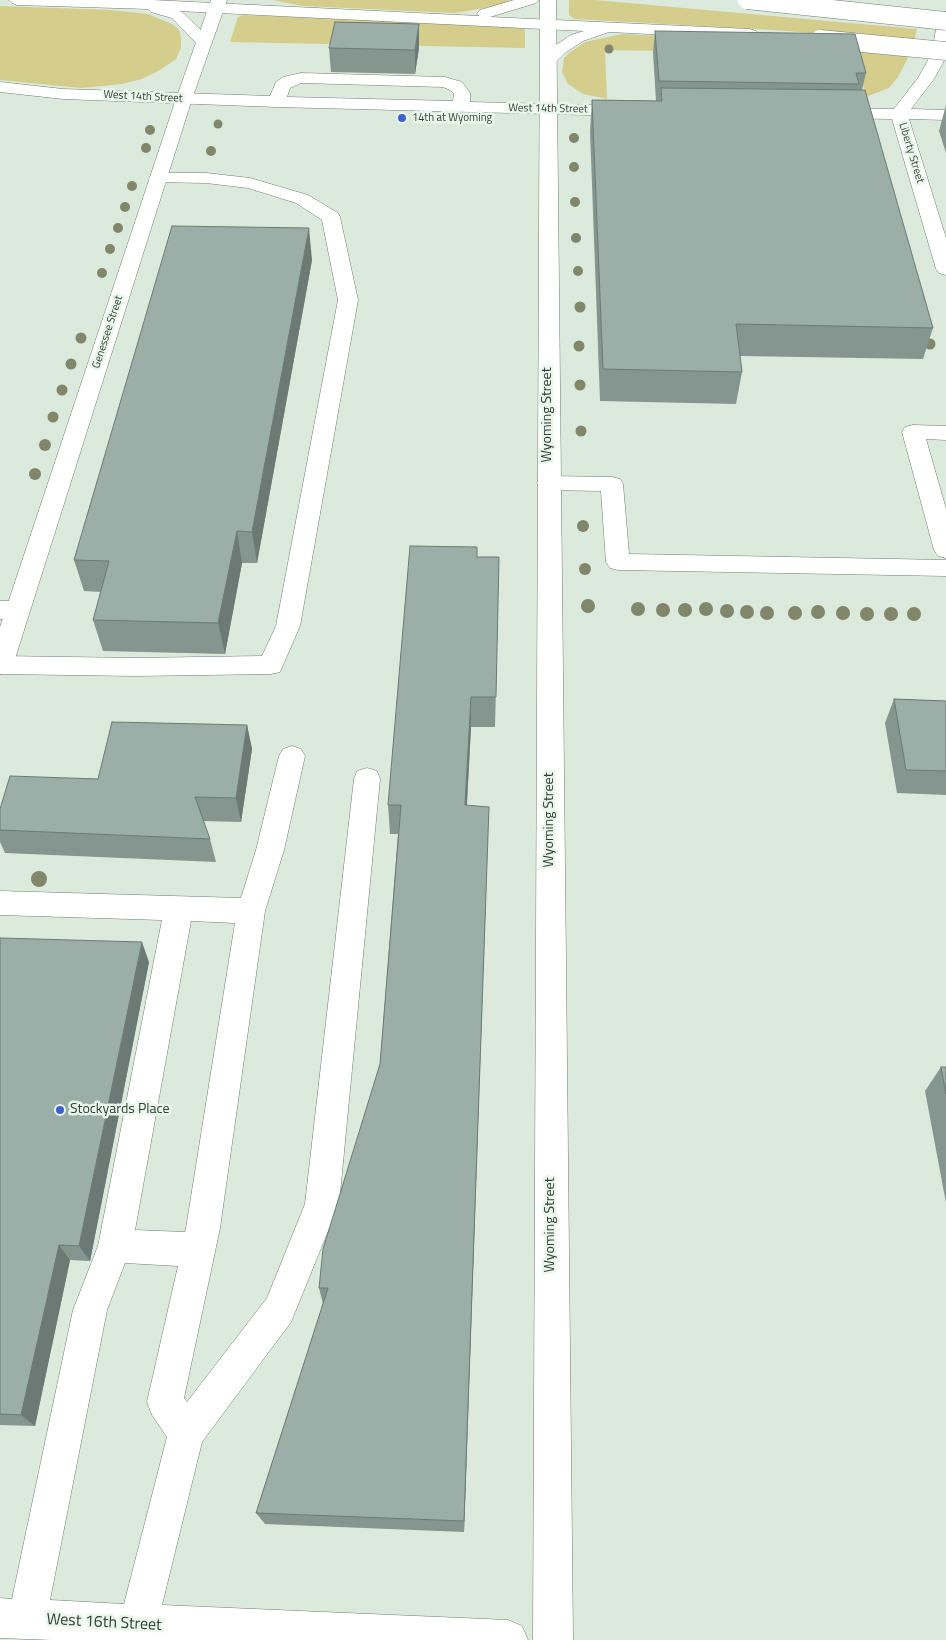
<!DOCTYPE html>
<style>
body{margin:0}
canvas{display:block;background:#dbeadd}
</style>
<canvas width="946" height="1640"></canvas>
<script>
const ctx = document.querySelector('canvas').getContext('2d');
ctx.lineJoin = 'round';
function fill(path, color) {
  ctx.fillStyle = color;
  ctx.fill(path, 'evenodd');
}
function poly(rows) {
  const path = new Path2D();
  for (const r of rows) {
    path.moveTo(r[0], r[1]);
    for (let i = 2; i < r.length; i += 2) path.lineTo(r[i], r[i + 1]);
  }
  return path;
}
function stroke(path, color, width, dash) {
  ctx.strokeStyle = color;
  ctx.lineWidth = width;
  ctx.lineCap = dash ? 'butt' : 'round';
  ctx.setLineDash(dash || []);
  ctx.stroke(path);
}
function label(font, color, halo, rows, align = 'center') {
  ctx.font = font + ' "Titillium Web",sans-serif';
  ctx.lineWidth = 5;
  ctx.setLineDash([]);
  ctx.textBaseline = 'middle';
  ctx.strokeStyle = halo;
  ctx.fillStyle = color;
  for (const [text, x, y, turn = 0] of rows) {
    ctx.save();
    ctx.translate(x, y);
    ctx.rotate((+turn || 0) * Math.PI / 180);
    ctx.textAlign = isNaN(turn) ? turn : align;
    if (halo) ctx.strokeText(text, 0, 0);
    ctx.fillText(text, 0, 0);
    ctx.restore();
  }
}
fill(poly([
 [273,0,510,0,496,6,455,13,303,6],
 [569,0,595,0,917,29,914,41,774,30,574,19,569,15],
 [0,6,111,10,148,14,172,24,179,30,181,38,181,48,176,59,160,70,142,79,122,84,81,88,0,80],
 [244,15,519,26,525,30,525,48,230,42,238,17],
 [622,34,764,41,910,54,898,77,889,88,866,97,855,54,605,50,607,99,583,94,568,84,562,72,564,58,569,53,585,42]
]), '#d5cd8c');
const minor = poly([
 [946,12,946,57,934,79,911,109,946,110,946,120,909,119,946,238,946,275,939,273,936,269,892,119,836,118,830,117,828,113,830,109,836,108,894,109,918,78,932,53,938,17,940,14,946,12],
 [301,73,445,77,462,82,470,93,470,102,628,106,634,107,636,111,634,115,628,116,277,107,63,99,0,92,0,82,63,89,270,96,276,82,283,77,301,73],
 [301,83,443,87,450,90,454,94,453,101,287,97,290,88,301,83],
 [158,173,206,173,250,178,308,195,338,213,340,217,358,300,300,626,280,672,271,674,135,676,0,674,0,656,135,658,262,656,276,626,338,300,322,220,296,203,248,188,206,183,152,182,149,178,152,174,158,173],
 [913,425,946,426,946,440,926,439,946,509,946,558,938,556,934,550,902,432,905,427,913,425],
 [548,476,612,477,620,479,623,484,629,554,946,560,946,576,618,570,610,568,606,562,601,491,548,490,540,488,537,483,540,478,548,476],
 [0,601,18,601,27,604,30,610,27,616,18,619,0,619,0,601],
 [292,746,301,749,305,756,284,850,265,911,220,1228,184,1398,187,1402,267,1298,305,1204,354,779,357,771,367,768,377,771,380,779,339,1204,291,1322,202,1442,162,1605,508,1620,522,1626,528,1640,53,1640,0,1638,0,1598,12,1599,73,1310,98,1246,162,920,0,915,0,891,241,898,256,850,279,756,283,749,292,746],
 [191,921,235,923,186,1228,185,1232,135,1230,191,921],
 [125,1263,178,1266,147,1402,152,1415,167,1437,124,1604,50,1600,107,1310,125,1263]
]);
const major = poly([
 [211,0,227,0,192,99,13,665,9,672,0,674,0,627,176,99,211,0],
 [540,0,556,0,573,1640,533,1640,540,0]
]);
const highway = poly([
 [9,0,152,0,479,16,477,13,480,10,514,0,539,0,536,3,490,17,750,29,756,31,758,34,756,37,750,39,609,32,583,41,565,53,554,64,548,66,542,64,540,61,553,47,571,35,584,31,178,11,182,12,210,39,212,42,210,45,204,47,198,45,172,18,151,12,148,9,17,5,12,3,9,0]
]);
stroke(minor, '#707e72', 1);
stroke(major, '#707e72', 1);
stroke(highway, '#707e72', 1);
fill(minor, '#fff');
fill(major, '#fff');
fill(highway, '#fff');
const highwayBridge = poly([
 [747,0,946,21],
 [820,39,946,51]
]);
stroke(highwayBridge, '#707e72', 19, []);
stroke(highwayBridge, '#fff', 18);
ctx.fillStyle = '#82866a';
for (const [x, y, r] of [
 [609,49,4.5],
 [218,124,4.5],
 [150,130,5],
 [574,138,5],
 [146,148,5],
 [211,151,5],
 [574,167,5],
 [132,186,5],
 [575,202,5],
 [125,207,5],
 [118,228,5],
 [576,238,5],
 [110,249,5],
 [578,271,5],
 [102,273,5],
 [580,307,5.5],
 [81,338,5.5],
 [930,344,5.5],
 [579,346,5.5],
 [71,364,5.5],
 [580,385,5.5],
 [62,390,5.5],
 [53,417,5.5],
 [581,431,5.5],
 [45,445,6],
 [35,474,6],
 [583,526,6],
 [585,569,6],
 [588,606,7],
 [638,609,7],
 [706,609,7],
 [663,610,7],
 [685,610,7],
 [727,611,7],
 [747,612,7],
 [818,612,7],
 [767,613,7],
 [795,613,7],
 [843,613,7],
 [867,614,7],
 [891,614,7],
 [914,614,7],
 [39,879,8]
]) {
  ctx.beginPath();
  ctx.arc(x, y, r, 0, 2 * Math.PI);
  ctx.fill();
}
fill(poly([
 [419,24,419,48,415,74,331,72,329,48],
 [655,31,866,73,862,90,933,328,923,359,740,356,742,372,736,404,600,401,590,131,592,100,656,101,653,53],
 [946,105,946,153,939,131],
 [312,260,257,563,242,563,225,654,103,651,93,620,101,592,84,591,74,560],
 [477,557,499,557,495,727,471,727,467,806,488,835,464,1532,265,1524,256,1513,323,1304,319,1288,380,1064,398,834,390,834,388,805],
 [894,699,946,701,946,795,897,793,885,723],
 [247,725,252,749,241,822,203,821,210,839,216,862,5,853,0,842,0,809,98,779],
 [0,938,149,962,90,1261,70,1260,35,1426,0,1425],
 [941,1067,946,1067,946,1203,925,1091]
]), '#859690');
fill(poly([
 [419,24,419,48,415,74,415,50],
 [309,228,312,260,257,563,252,532],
 [237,531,242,563,225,654,218,623],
 [471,697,471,727,465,834,465,805],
 [247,725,252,749,241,822,236,798],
 [489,807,488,835,464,1532,464,1521],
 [142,942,149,962,90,1261,79,1246],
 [59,1245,70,1260,35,1426,21,1415]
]), '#6c7a76');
const building = poly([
 [335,22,419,24,415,50,329,48,335,22],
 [655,31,855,34,866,73,856,73,859,84,659,81,655,31],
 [661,88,865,90,933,328,736,324,742,372,603,369,592,100,662,101,661,88],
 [172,226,309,228,252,532,237,531,218,623,93,620,109,561,74,560,172,226],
 [410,546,477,547,477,557,499,557,496,697,471,697,465,805,489,807,464,1521,256,1513,328,1288,319,1288,323,1249,380,1064,401,805,388,805,410,546],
 [894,699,946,701,946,771,906,770,894,699],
 [112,722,247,725,236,798,195,797,210,839,0,830,0,809,10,776,98,779,112,722],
 [0,938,142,942,79,1246,59,1245,21,1415,0,1414,0,938],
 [941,1067,946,1067,946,1094,941,1067]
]);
fill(building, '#9baea8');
stroke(building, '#6c7a76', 1);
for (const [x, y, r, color] of [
 [402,118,5,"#3e60d2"],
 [60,1110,5,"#3e60d2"]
]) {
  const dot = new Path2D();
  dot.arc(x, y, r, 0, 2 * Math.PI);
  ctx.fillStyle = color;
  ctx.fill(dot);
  stroke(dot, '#e8f7ea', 2);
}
label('11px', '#373c37', '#e8f7ea', [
 ["West 14th Street",143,97,3],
 ["West 14th Street",548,109,1],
 ["Liberty Street",911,153,73],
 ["Genessee Street",108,332,-72]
]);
label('11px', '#373c37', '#e8f7ea', [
 ["14th at Wyoming",412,118]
], 'left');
label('14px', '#373c37', '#e8f7ea', [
 ["Wyoming Street",548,415,-90],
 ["Wyoming Street",550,820,-90],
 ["Wyoming Street",551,1225,-90]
]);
label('14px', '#373c37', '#e8f7ea', [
 ["Stockyards Place",70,1110]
], 'left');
label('16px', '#373c37', '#e8f7ea', [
 ["West 16th Street",104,1623,3]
]);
</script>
